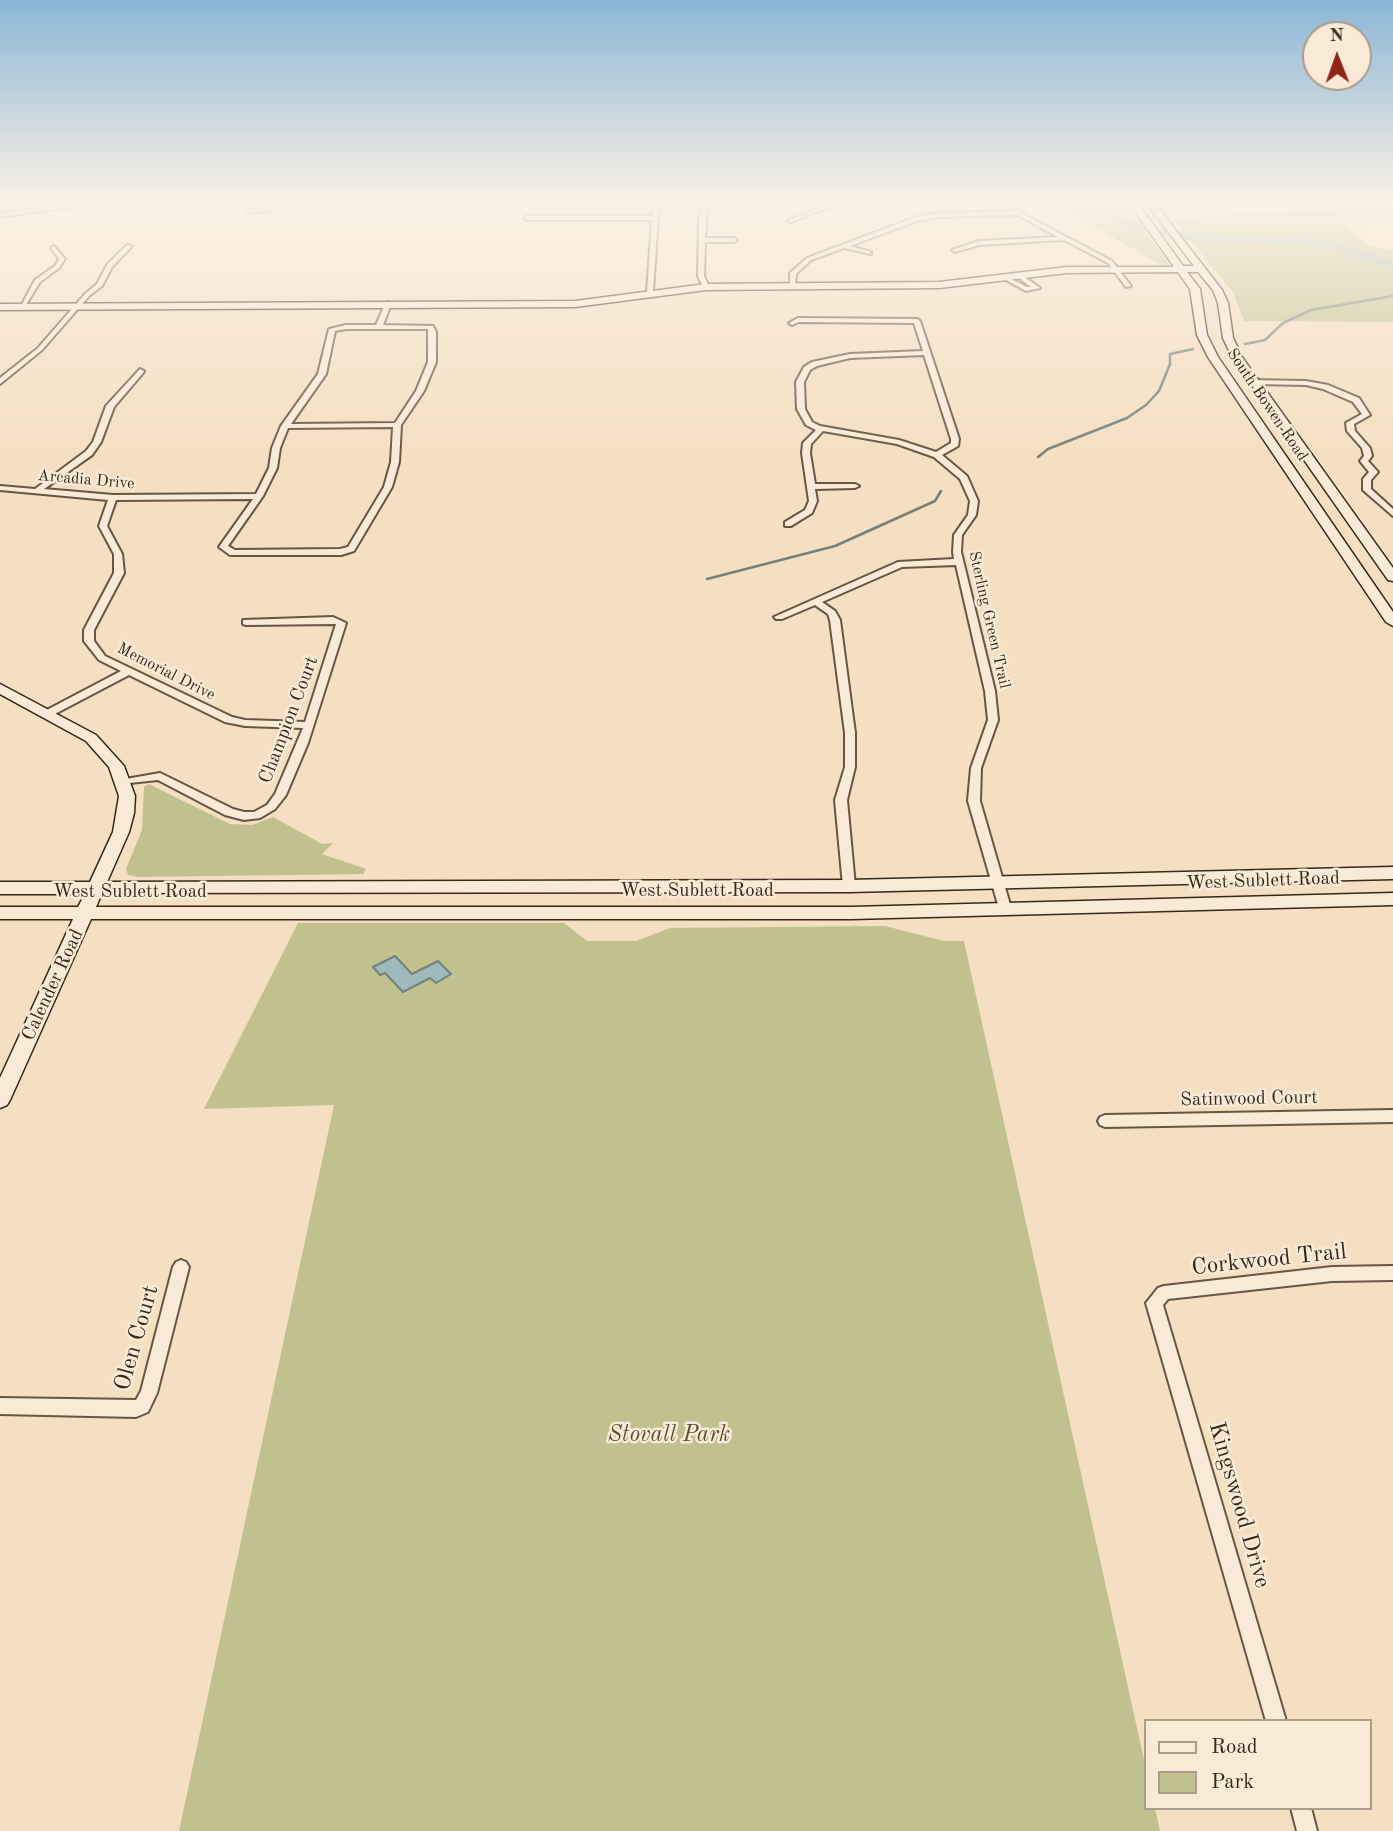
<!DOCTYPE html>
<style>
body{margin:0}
#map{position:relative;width:1393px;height:1831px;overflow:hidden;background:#f4dfc2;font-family:"Old Standard TT",serif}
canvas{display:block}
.legend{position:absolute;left:1144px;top:1719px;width:228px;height:91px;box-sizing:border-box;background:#f8ead7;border:2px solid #aa9d8a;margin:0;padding:9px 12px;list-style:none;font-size:21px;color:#362917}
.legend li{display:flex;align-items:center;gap:14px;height:35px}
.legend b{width:35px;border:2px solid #aa9d8a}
.north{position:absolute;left:1302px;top:21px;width:70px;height:70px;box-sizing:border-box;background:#f8ead7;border:2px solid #aa9d8a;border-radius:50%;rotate:359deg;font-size:19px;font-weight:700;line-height:28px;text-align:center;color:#362917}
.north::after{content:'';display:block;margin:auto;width:24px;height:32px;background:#8f2418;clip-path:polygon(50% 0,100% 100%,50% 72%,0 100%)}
</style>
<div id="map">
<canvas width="1393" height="1831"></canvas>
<ul class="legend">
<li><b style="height:9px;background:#f8ead7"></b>Road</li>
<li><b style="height:19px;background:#c1c08f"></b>Park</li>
</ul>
<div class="north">N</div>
</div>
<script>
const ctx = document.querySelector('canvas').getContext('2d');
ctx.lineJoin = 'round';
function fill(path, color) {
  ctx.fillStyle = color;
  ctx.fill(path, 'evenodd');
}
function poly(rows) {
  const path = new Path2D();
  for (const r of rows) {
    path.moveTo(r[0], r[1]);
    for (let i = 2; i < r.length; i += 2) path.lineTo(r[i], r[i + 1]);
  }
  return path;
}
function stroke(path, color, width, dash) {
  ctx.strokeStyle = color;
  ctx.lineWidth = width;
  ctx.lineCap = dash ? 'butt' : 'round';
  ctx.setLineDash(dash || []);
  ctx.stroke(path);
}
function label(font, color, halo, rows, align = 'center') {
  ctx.font = font + ' "Old Standard TT",serif';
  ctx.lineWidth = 5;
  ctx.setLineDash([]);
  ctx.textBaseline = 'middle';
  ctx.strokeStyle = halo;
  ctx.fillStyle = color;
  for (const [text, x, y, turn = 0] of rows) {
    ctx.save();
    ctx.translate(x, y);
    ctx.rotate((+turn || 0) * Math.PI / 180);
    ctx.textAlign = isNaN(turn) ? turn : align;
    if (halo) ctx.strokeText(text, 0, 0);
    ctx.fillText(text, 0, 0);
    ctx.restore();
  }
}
fill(poly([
 [1052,201,1123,201,1170,265,1162,266],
 [1376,201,1393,201,1393,224,1342,225,1370,246,1393,250,1393,322,1244,321,1233,292,1174,220,1243,213,1343,209],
 [149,784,230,824,252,825,273,817,322,844,333,843,322,854,366,869,363,874,138,877,128,875,126,869,142,830,144,787],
 [298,923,564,923,587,941,636,941,670,928,885,926,944,941,964,941,1146,1769,1146,1808,1155,1808,1160,1831,179,1831,334,1105,204,1109]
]), '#c1c08f');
const water = poly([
 [395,956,412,974,438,961,451,974,436,983,430,978,403,992,385,973,380,975,373,967,395,956]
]);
fill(water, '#9fbabc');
stroke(water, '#75807a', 2);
stroke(poly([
 [1245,344,1265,340,1283,323,1311,310,1393,296],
 [1038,457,1048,449,1127,418,1146,405,1159,391,1170,364,1170,354,1193,349],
 [707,579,835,546,935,501,941,491]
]), '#75807a', 2.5);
fill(poly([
 [1082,201,1095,201,1127,221,1191,233,1327,239,1393,262,1393,270,1326,247,1191,241,1123,228,1082,201]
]), '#9fbabc');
const street = poly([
 [271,201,277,201,272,210,249,213,246,211,268,207,271,201],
 [653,201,659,201,653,292,650,294,647,292,652,220,527,220,524,218,527,216,652,216,653,201],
 [710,201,717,201,707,210,705,238,734,238,737,240,734,242,705,242,704,276,709,287,706,289,703,287,698,276,699,216,702,208,710,201],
 [836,201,845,201,792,222,787,221,836,201],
 [1002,201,1009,201,1025,215,1112,261,1131,286,1126,287,1108,263,1064,240,979,245,955,252,952,250,979,241,1058,237,1018,215,939,217,917,221,850,246,871,252,871,254,844,248,811,260,796,274,795,287,790,286,790,273,807,258,916,217,939,213,1014,211,1002,201],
 [127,245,132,246,112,267,102,286,89,296,42,350,0,384,0,378,38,348,85,294,97,284,107,265,127,245],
 [54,246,65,259,59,268,40,282,24,308,20,308,35,280,55,266,59,259,51,248,54,246],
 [1019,276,1023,276,1040,288,1026,291,1004,279,1009,278,1027,287,1031,287,1019,278,1019,276],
 [388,302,391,304,383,325,433,326,436,332,436,362,424,391,401,425,399,462,392,487,354,551,341,555,230,555,219,547,253,499,116,500,107,526,122,554,124,573,94,630,94,641,105,656,232,717,245,720,305,722,336,624,246,625,243,624,243,620,333,617,346,623,308,743,286,795,275,809,260,818,244,820,225,815,158,780,120,784,118,782,120,780,160,773,233,809,244,812,254,812,267,805,275,794,303,728,245,726,225,722,129,675,51,716,43,716,43,712,121,671,99,660,84,641,84,630,114,573,114,554,99,526,108,500,0,490,0,486,35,489,86,451,93,442,106,406,140,369,144,371,143,373,114,407,101,442,92,455,44,489,113,495,256,494,269,468,272,448,281,426,318,374,329,329,346,325,376,325,385,304,388,302],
 [346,329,428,329,428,362,416,391,395,423,291,424,326,374,335,331,346,329],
 [393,427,391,462,384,487,348,547,340,549,235,550,228,546,263,496,277,468,280,448,288,428,393,427],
 [798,318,917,319,920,321,959,439,958,446,942,455,967,476,978,501,976,515,962,535,961,552,995,691,998,720,981,768,980,801,1011,908,1009,911,1001,911,999,908,968,801,971,768,988,720,985,691,956,565,902,567,822,602,835,611,840,620,855,733,855,767,847,800,855,886,849,890,843,886,835,800,845,767,845,733,830,620,828,614,815,605,782,619,776,619,774,617,898,562,954,559,953,552,954,535,968,515,970,501,960,479,934,457,897,444,823,431,811,444,810,453,815,484,855,484,859,486,855,488,815,489,817,501,812,513,791,526,785,526,785,522,805,510,809,501,802,453,803,443,816,430,806,425,797,409,796,382,804,367,812,362,850,354,923,351,914,323,799,322,792,325,789,323,798,318],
 [924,355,951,439,951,443,936,452,899,440,820,426,812,422,805,409,804,382,810,370,817,366,850,358,924,355],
 [1252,380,1306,381,1328,385,1359,398,1370,415,1354,424,1355,431,1370,448,1372,456,1368,461,1378,472,1371,480,1371,489,1393,509,1393,516,1363,490,1363,479,1369,472,1360,461,1364,456,1362,448,1347,431,1346,423,1362,414,1353,402,1323,389,1306,385,1255,384,1252,384,1252,380],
 [1393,1110,1393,1122,1105,1127,1100,1125,1098,1121,1100,1117,1105,1115,1393,1110],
 [181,1260,186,1262,189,1267,157,1393,148,1412,136,1417,0,1414,0,1398,136,1400,141,1391,173,1267,176,1262,181,1260],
 [1393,1266,1393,1280,1332,1281,1168,1299,1163,1305,1286,1721,1266,1721,1146,1303,1158,1288,1164,1286,1332,1267,1393,1266],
 [1291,1808,1311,1808,1317,1831,1297,1831,1291,1808]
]);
const secondary = poly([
 [90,201,117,201,0,217,0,213,90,201],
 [1128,201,1136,201,1183,266,1194,266,1145,201,1153,201,1222,290,1228,303,1233,338,1242,357,1393,568,1393,581,1388,580,1232,357,1223,338,1218,303,1213,290,1198,272,1187,272,1200,289,1207,335,1218,357,1393,612,1393,626,1386,622,1208,357,1197,335,1190,289,1178,272,1067,273,939,288,706,290,575,307,0,310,0,304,575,301,706,284,939,282,1067,267,1174,267,1128,201],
 [0,684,96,735,124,766,135,796,134,813,129,832,107,882,849,880,1393,867,1393,879,849,892,102,893,96,907,851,907,1393,893,1393,905,851,919,91,919,10,1100,7,1105,0,1108,0,1078,73,919,0,919,0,907,78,907,85,894,0,894,0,882,90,882,113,832,119,796,109,767,86,741,0,694,0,684]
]);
stroke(street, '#665642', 4);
stroke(secondary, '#362917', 3);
fill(street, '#f8ead7');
fill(secondary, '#f8ead7');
fill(poly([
 [1252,201,1336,201,1336,204,1267,205]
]), '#c19285');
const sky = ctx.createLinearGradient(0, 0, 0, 458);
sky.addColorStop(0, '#8bb6d6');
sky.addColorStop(0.44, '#faf1e4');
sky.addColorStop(1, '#faf1e400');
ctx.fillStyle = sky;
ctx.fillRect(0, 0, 1393, 458);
label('16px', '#362917', '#f8ead7', [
 ["South Bowen Road",1267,405,56],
 ["Arcadia Drive",86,480,5],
 ["Sterling Green Trail",989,620,77],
 ["Memorial Drive",166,672,27]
]);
label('19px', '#362917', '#f8ead7', [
 ["Champion Court",289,720,-69],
 ["West Sublett Road",1263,881,-2],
 ["West Sublett Road",697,891],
 ["West Sublett Road",130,892],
 ["Calender Road",53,985,-65],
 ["Satinwood Court",1249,1099,-1]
]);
label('23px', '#362917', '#f8ead7', [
 ["Corkwood Trail",1269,1260,-6],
 ["Olen Court",137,1338,-74],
 ["Kingswood Drive",1239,1505,74]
]);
label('italic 23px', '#594f35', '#f8ead7', [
 ["Stovall Park",669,1435]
]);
</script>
